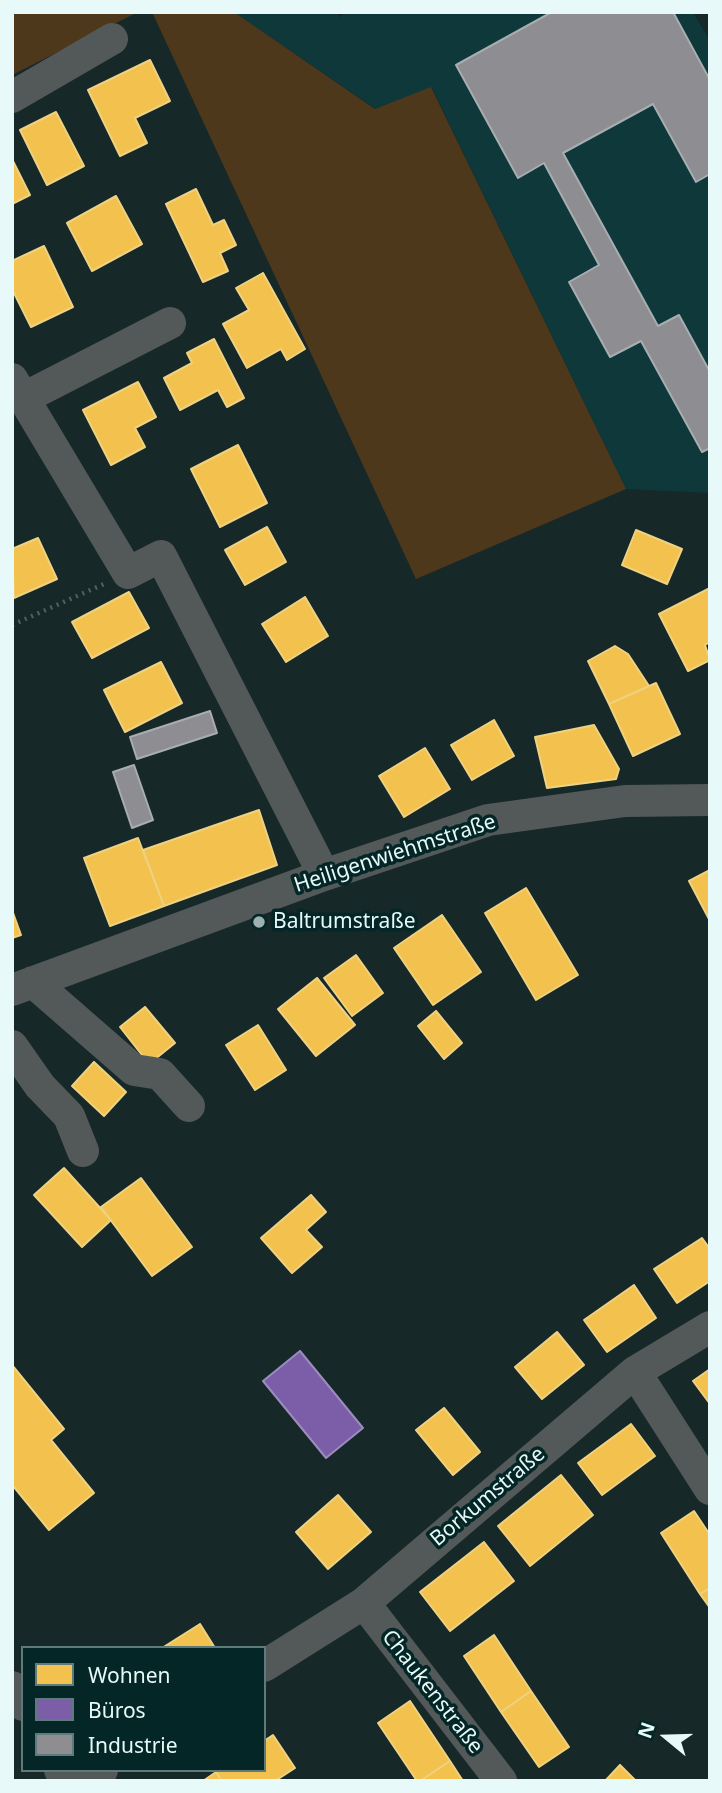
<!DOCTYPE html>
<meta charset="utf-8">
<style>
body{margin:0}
#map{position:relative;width:722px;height:1793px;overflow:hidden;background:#172828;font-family:"Noto Sans",sans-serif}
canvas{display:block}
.frame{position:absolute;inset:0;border:14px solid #e7f9f9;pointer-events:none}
.legend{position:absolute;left:21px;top:1646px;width:245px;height:126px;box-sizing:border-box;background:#042626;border:2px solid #5f7a7a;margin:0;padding:9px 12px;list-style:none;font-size:21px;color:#e7f9f9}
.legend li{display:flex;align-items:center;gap:14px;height:35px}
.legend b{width:35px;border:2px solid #5f7a7a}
.north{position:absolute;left:631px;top:1702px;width:70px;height:70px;-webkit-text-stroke:5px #042626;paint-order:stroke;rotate:289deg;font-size:19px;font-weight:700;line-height:28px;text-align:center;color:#e7f9f9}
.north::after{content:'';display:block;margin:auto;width:24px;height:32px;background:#e7f9f9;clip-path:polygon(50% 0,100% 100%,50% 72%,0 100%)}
</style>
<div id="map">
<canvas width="722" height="1793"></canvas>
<div class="frame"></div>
<ul class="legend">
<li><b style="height:19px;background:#f2c14e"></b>Wohnen</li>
<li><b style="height:19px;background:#7b5ea7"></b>Büros</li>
<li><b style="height:19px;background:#8d8d92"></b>Industrie</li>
</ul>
<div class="north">N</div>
</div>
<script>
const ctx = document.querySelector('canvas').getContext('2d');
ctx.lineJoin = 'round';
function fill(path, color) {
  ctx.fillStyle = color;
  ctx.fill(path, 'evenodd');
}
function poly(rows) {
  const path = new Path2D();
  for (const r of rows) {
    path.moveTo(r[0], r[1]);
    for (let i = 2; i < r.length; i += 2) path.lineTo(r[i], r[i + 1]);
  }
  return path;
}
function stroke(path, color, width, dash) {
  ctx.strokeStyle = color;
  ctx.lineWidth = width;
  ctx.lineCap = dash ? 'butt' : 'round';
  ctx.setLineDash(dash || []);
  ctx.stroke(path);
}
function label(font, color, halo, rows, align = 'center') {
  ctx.font = font + ' "Noto Sans",sans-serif';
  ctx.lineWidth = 7;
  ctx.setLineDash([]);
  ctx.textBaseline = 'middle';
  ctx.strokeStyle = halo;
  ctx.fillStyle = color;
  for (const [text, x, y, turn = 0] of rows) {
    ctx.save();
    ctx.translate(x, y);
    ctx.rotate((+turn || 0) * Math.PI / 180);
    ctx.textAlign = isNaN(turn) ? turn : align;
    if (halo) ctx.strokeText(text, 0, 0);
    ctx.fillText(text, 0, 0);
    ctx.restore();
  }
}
fill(poly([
 [234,12,335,12,340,17,347,12,693,12,710,41,710,493,626,489,432,88,376,109]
]), '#0e3839');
fill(poly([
 [12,12,138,12,12,75],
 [152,12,234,12,375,109,431,87,626,489,416,579]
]), '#4d381c');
const homes = poly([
 [150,60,170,101,135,118,147,143,120,156,88,90,150,60],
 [56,112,84,166,47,185,20,130,56,112],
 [12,159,30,195,12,204,12,159],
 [196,189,213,225,224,220,236,245,220,253,228,271,203,282,166,204,196,189],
 [116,196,142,244,92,271,67,223,116,196],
 [44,246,73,307,31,327,12,289,12,261,44,246],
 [263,273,305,349,287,360,281,349,247,368,223,324,249,310,236,288,263,273],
 [214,339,244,398,227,407,218,390,180,410,164,378,192,363,187,353,214,339],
 [138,382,156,417,135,428,145,447,111,465,83,410,138,382],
 [238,445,267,503,220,527,191,469,238,445],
 [267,527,286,562,245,585,225,550,267,527],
 [636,530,682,549,667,584,622,565,636,530],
 [38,538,57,579,14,598,12,549,38,538],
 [710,588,710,642,705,645,710,660,688,671,659,614,710,588],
 [129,592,149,628,92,658,72,622,129,592],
 [305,597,328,636,286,662,262,624,305,597],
 [615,646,628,654,649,686,609,704,588,661,615,646],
 [161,662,182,703,125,732,104,690,161,662],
 [656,683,680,734,633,756,609,704,656,683],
 [494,720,514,756,472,780,451,745,494,720],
 [594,725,619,769,616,779,547,788,535,737,594,725],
 [425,748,450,789,404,817,379,776,425,748],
 [259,810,277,865,164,906,143,850,259,810],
 [138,838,164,906,110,926,84,858,138,838],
 [710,870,710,921,689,881,710,870],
 [526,888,578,975,536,1000,485,913,526,888],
 [12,910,21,935,12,938,12,910],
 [442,915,481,972,433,1005,394,948,442,915],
 [356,955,383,993,352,1016,324,978,356,955],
 [317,978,355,1025,316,1056,278,1009,317,978],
 [145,1007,175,1043,149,1064,120,1027,145,1007],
 [436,1011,462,1043,444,1059,418,1026,436,1011],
 [258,1025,286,1070,255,1090,226,1045,258,1025],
 [94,1062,126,1092,104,1116,72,1086,94,1062],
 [64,1168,111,1220,82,1247,34,1195,64,1168],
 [141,1178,192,1247,152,1276,101,1207,141,1178],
 [311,1195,326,1212,306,1230,322,1247,292,1273,261,1238,311,1195],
 [702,1238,710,1249,710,1281,677,1303,654,1269,702,1238],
 [634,1285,656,1318,607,1352,584,1320,634,1285],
 [557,1332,584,1365,542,1399,515,1367,557,1332],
 [12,1365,64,1429,51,1440,94,1493,49,1530,14,1487,12,1489,12,1365],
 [710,1369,710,1404,693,1381,710,1369],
 [444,1408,480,1452,453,1475,416,1430,444,1408],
 [631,1424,655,1456,602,1495,578,1463,631,1424],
 [561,1475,593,1515,530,1566,498,1526,561,1475],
 [338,1495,371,1532,328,1569,296,1532,338,1495],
 [694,1511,710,1535,710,1588,700,1594,661,1533,694,1511],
 [484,1542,514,1581,450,1631,420,1592,484,1542],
 [710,1588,710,1608,700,1594,710,1588],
 [200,1624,215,1648,162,1648,200,1624],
 [494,1635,531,1691,501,1712,464,1656,494,1635],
 [531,1691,569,1747,539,1767,501,1712,531,1691],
 [410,1701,450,1761,420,1781,417,1781,378,1723,410,1701],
 [273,1735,295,1768,275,1781,222,1781,216,1772,219,1770,264,1770,264,1741,273,1735],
 [450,1761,463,1781,420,1781,450,1761],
 [620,1765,636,1781,605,1781,620,1765],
 [216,1772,222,1781,203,1781,216,1772]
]);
fill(homes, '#f2c14e');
stroke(homes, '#efd281', 2);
const offices = poly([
 [300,1351,363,1428,326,1458,263,1381,300,1351]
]);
fill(offices, '#7b5ea7');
stroke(offices, '#9b8cc0', 2);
const industry = poly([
 [552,12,673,12,710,80,710,174,696,182,653,104,563,153,658,326,679,315,710,372,710,448,702,452,641,341,610,357,569,282,599,265,544,163,518,178,456,65,552,12],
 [210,711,217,733,137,759,130,737,210,711],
 [134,765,153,820,132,828,113,772,134,765]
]);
fill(industry, '#8d8d92');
stroke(industry, '#a8adb1', 2);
stroke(poly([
 [12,625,104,584]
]), '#555e5e', 4.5, [2, 5]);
stroke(poly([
 [12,97,112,39],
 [12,379,128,573,161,556,324,875],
 [24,398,170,323],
 [33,982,134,1070,160,1074,189,1106],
 [12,990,324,875,488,820,625,801,710,800],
 [12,1046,40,1086,69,1116,83,1151],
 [635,1372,710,1489],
 [364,1603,501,1781],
 [264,1666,364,1603,635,1372,710,1327],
 [12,1687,23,1705],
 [60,1770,66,1781],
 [86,1781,102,1770]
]), '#535959', 32);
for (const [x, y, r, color] of [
 [259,922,7,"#9eb0b0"]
]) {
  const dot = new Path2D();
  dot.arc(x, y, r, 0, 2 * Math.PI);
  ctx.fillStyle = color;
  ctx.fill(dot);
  stroke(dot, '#042626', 2.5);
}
label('21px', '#e7f9f9', '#042626', [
 ["Heiligenwiehmstraße",395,854,-18],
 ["Borkumstraße",488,1497,-40],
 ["Chaukenstraße",432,1692,52]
]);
label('21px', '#e7f9f9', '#042626', [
 ["Baltrumstraße",273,922]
], 'left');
</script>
